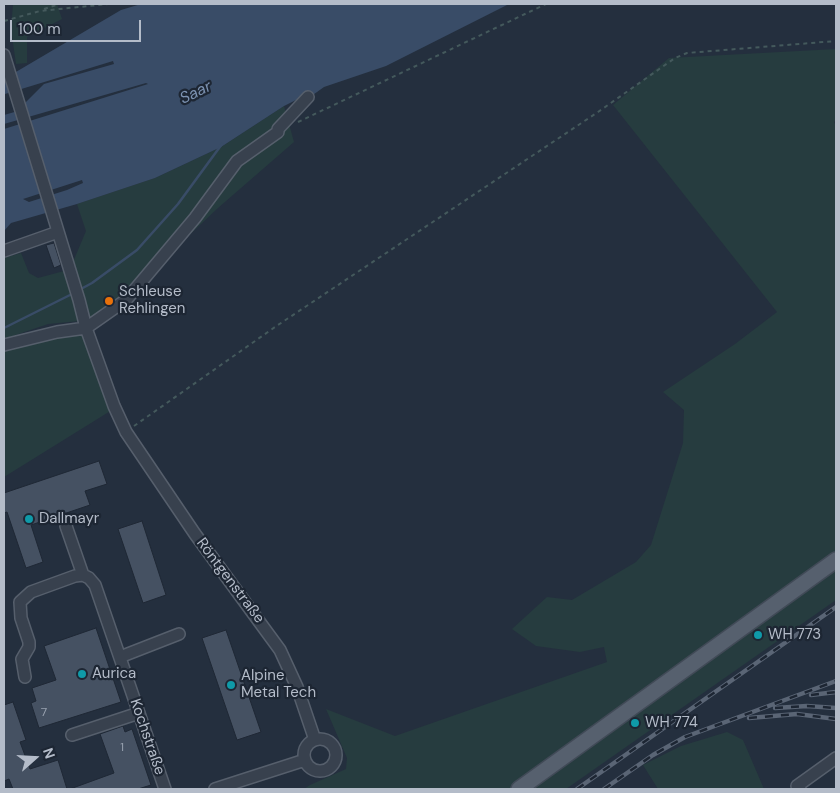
<!DOCTYPE html>
<meta charset="utf-8">
<style>
body{margin:0}
#map{position:relative;width:840px;height:793px;overflow:hidden;background:#242f3e;font-family:"DM Sans",sans-serif}
canvas{display:block}
.frame{position:absolute;inset:0;border:5px solid #b4bcc9;pointer-events:none}
.north{position:absolute;left:10px;top:733px;width:50px;height:50px;-webkit-text-stroke:4px #1d2633;paint-order:stroke;rotate:71deg;font-size:14px;font-weight:700;line-height:20px;text-align:center;color:#b4bcc9}
.north::after{content:'';display:block;margin:auto;width:18px;height:22px;background:#b4bcc9;clip-path:polygon(50% 0,100% 100%,50% 72%,0 100%)}
.scale{position:absolute;left:10px;top:20px;width:131px;height:22px;box-sizing:border-box;border:2px solid #b4bcc9;border-top:0;padding-left:6px;font-size:15px;line-height:18px;white-space:nowrap;color:#b4bcc9;-webkit-text-stroke:4px #1d2633;paint-order:stroke}
</style>
<div id="map">
<canvas width="840" height="793"></canvas>
<div class="frame"></div>
<div class="north">N</div>
<div class="scale">100 m</div>
</div>
<script>
const ctx = document.querySelector('canvas').getContext('2d');
ctx.lineJoin = 'round';
function fill(path, color) {
  ctx.fillStyle = color;
  ctx.fill(path, 'evenodd');
}
function poly(rows) {
  const path = new Path2D();
  for (const r of rows) {
    if (r.length === 3) {
      path.moveTo(r[0] + r[2], r[1]);
      path.arc(r[0], r[1], r[2], 0, 2 * Math.PI);
      continue;
    }
    path.moveTo(r[0], r[1]);
    for (let i = 2; i < r.length; i += 2) path.lineTo(r[i], r[i + 1]);
  }
  return path;
}
function stroke(path, color, width, dash) {
  ctx.strokeStyle = color;
  ctx.lineWidth = width;
  ctx.lineCap = dash ? 'butt' : 'round';
  ctx.setLineDash(dash || []);
  ctx.stroke(path);
}
function label(font, color, halo, rows, align = 'center') {
  ctx.font = font + ' "DM Sans",sans-serif';
  ctx.lineWidth = 4.5;
  ctx.setLineDash([]);
  ctx.textBaseline = 'middle';
  ctx.strokeStyle = halo;
  ctx.fillStyle = color;
  for (const [text, x, y, turn = 0] of rows) {
    ctx.save();
    ctx.translate(x, y);
    ctx.rotate((+turn || 0) * Math.PI / 180);
    ctx.textAlign = isNaN(turn) ? turn : align;
    if (halo) ctx.strokeText(text, 0, 0);
    ctx.fillText(text, 0, 0);
    ctx.restore();
  }
}
fill(poly([
 [13,4,57,4,62,19,27,37,27,63,16,64,11,29],
 [836,49,836,120,834,122,836,126,836,600,566,789,304,789,310,785,346,769,347,758,326,709,395,736,607,662,604,647,580,652,536,646,512,629,547,597,572,600,636,562,651,545,683,443,684,410,663,392,735,344,777,312,613,105,669,58],
 [284,106,294,142,218,208,127,294,83,322,120,405,4,477,4,343,83,322,68,274,86,231,77,204,155,178,221,147],
 [21,253,29,273,38,278,64,271,80,321,48,324,4,339,4,258],
 [727,732,743,740,764,789,658,789,643,765,681,746]
]), '#263c3f');
fill(poly([
 [141,4,509,4,386,66,324,87,310,97,306,95,284,106,221,147,155,178,77,204,11,223,4,231,4,129,148,84,146,83,4,124,4,115,25,109,24,104,44,84,114,64,113,61,5,94,4,96,4,79,121,10],
 [82,180,83,183,67,190,29,202,23,199]
]), '#394c67');
stroke(poly([
 [79,290,92,283,137,250,178,204,222,144],
 [4,328,74,293]
]), '#394c67', 2.5);
const building = poly([
 [54,243,61,265,54,268,46,245,54,243],
 [99,461,107,484,85,491,90,505,31,525,43,562,26,568,7,512,4,513,4,493,99,461],
 [142,521,166,595,143,603,118,529,142,521],
 [96,628,121,702,39,728,31,703,36,701,32,688,56,680,44,646,96,628],
 [226,630,261,732,237,740,202,638,226,630],
 [13,702,26,740,20,742,30,769,58,760,67,789,13,789,9,779,4,781,4,705,13,702],
 [123,726,125,732,132,729,151,785,138,789,70,789,114,773,100,734,123,726]
]);
fill(building, '#455162');
stroke(building, '#1f2835', 1);
const minor = poly([
 [4,55,79,300,86,328,114,406,126,432,195,534,280,650,297,687,315,740],
 [4,251,58,232],
 [4,345,57,332,86,328,126,300,195,218,237,161,278,132,278,129,308,97],
 [66,526,83,575],
 [120,657,179,634],
 [25,677,22,659,29,647,29,642,21,618,20,602,31,592,75,576,83,575,89,578,95,585,165,789],
 [72,735,139,713],
 [320,755,16],
 [215,789,305,760],
 [800,789,797,786,836,758]
]);
const major = poly([
 [519,789,836,560]
]);
stroke(minor, '#565f6c', 14);
stroke(major, '#414a57', 18);
stroke(poly([
 [44,9,59,4],
 [4,21,40,11,108,4],
 [298,122,546,4],
 [134,426,275,327,598,112,675,58,687,53,836,41]
]), '#44595c', 2, [4, 4]);
stroke(minor, '#38414e', 11);
stroke(major, '#56606e', 15);
const rail = poly([
 [811,695,836,692],
 [775,708,807,706,836,708],
 [749,718,797,714,836,719],
 [577,789,836,607],
 [604,789,653,755,685,737,836,681]
]);
stroke(rail, '#5a6575', 4.5);
stroke(rail, '#1d2633', 2.5, [8]);
for (const [x, y, r, color] of [
 [109,301,5,"#e8710a"],
 [29,519,5,"#0f9aa8"],
 [758,635,5,"#0f9aa8"],
 [82,674,5,"#0f9aa8"],
 [231,685,5,"#0f9aa8"],
 [635,723,5,"#0f9aa8"]
]) {
  const dot = new Path2D();
  dot.arc(x, y, r, 0, 2 * Math.PI);
  ctx.fillStyle = color;
  ctx.fill(dot);
  stroke(dot, '#1d2633', 2);
}
label('12px', '#98a1af', null, [
 ["7",44,713],
 ["1",122,748]
]);
label('15px', '#b4bcc9', '#1d2633', [
 ["Schleuse",119,292],
 ["Rehlingen",119,309],
 ["Dallmayr",39,519],
 ["WH 773",768,635],
 ["Aurica",92,674],
 ["Alpine",241,676],
 ["Metal Tech",241,693],
 ["WH 774",645,723]
], 'left');
label('15px', '#b4bcc9', '#1d2633', [
 ["Röntgenstraße",230,581,53],
 ["Kochstraße",147,737,71]
]);
label('italic 16px', '#7c92b1', '#1d2633', [
 ["Saar",196,93,-26]
]);
</script>
